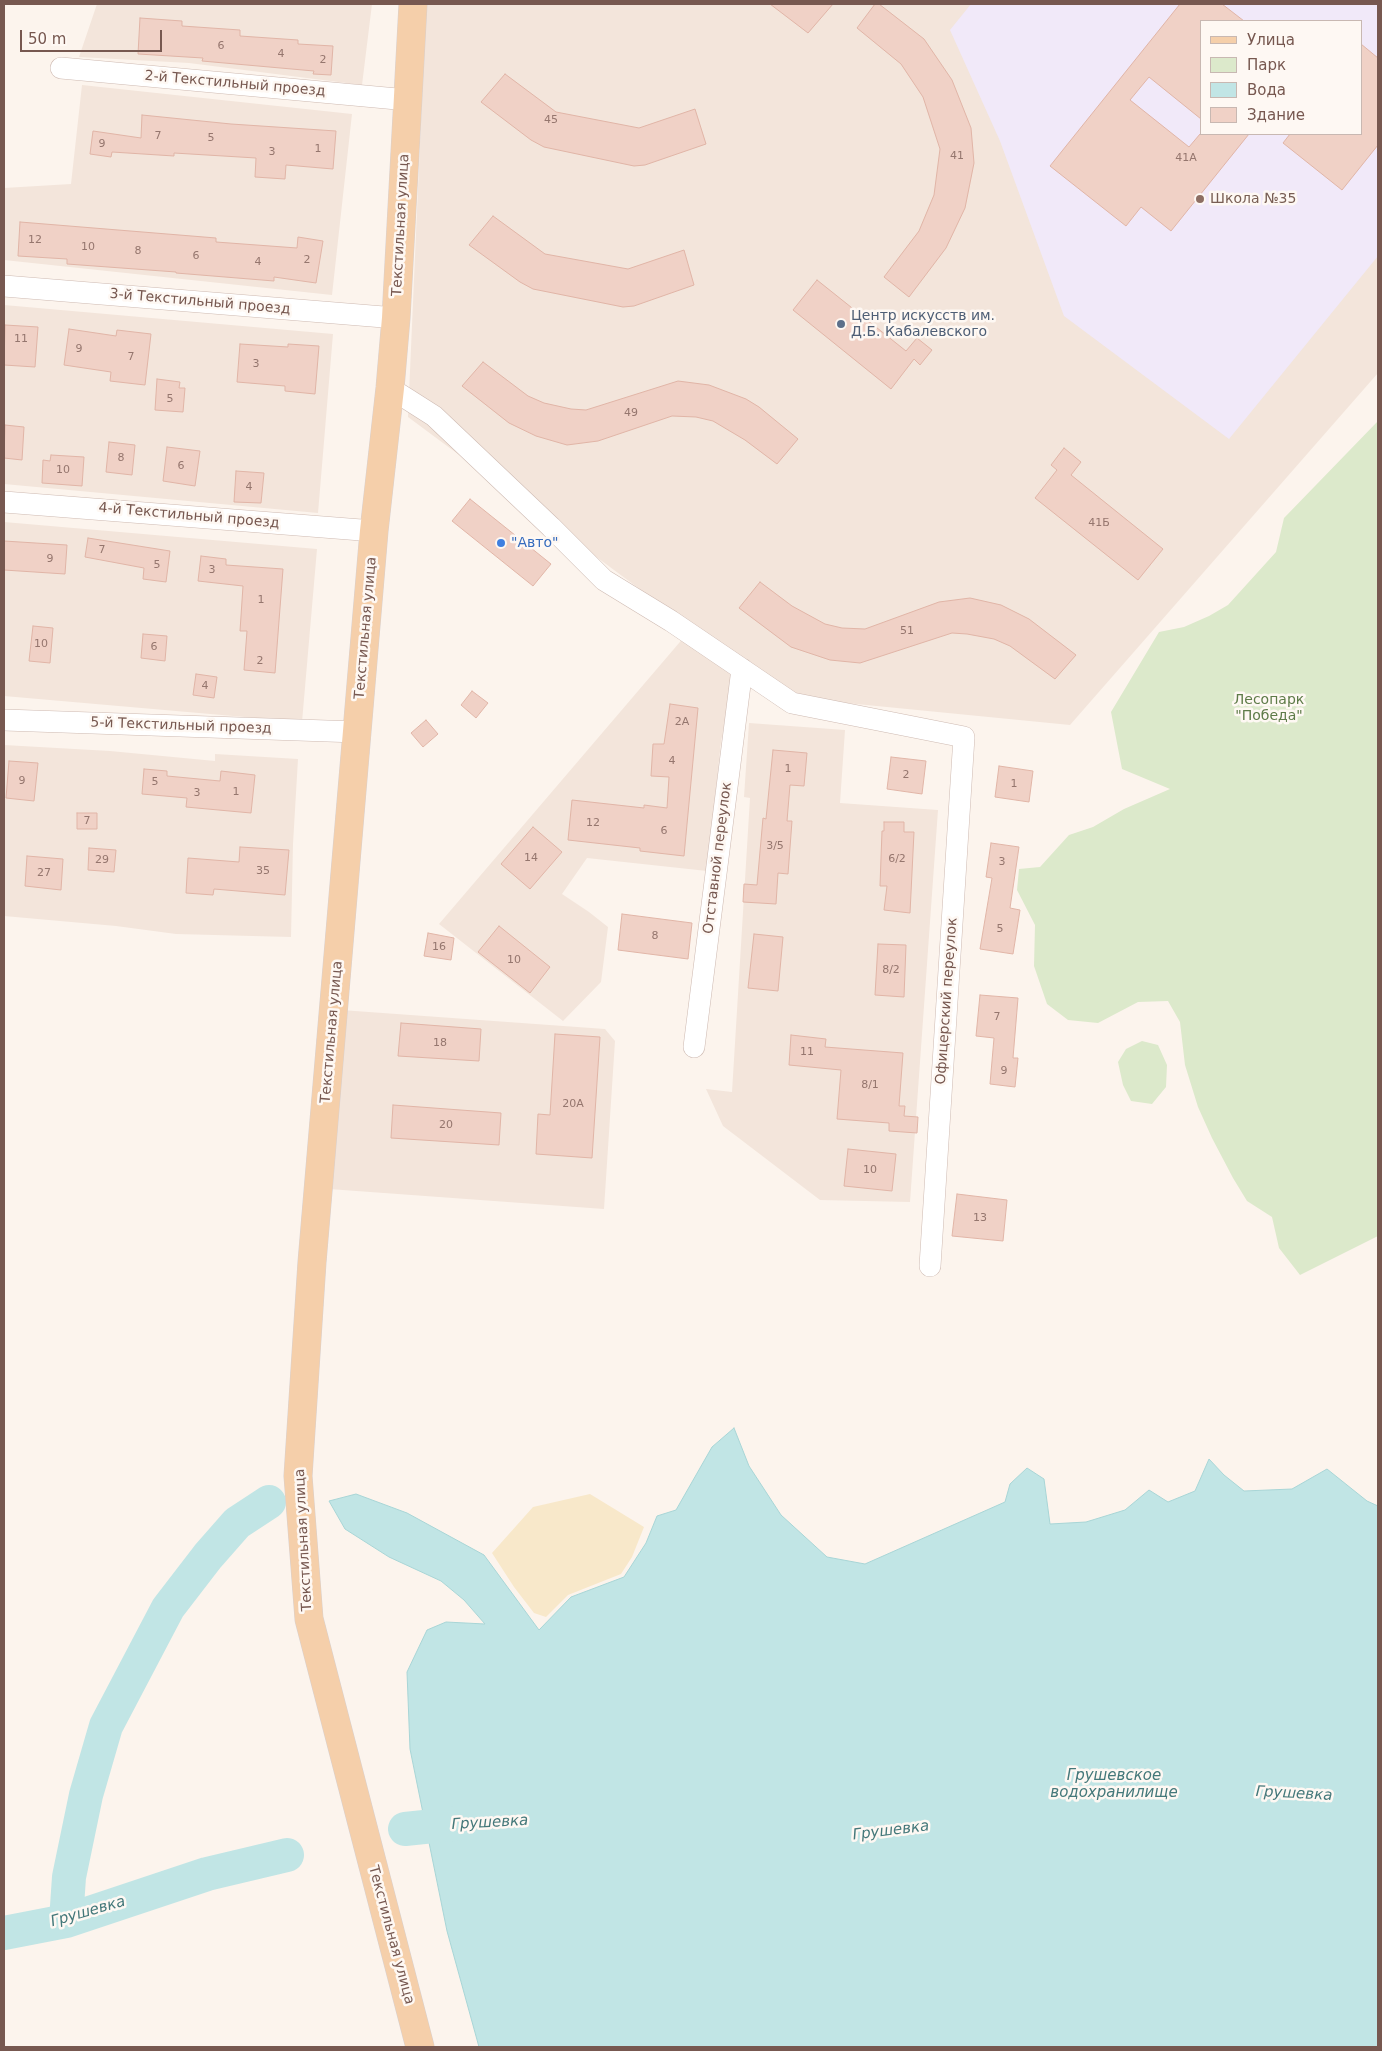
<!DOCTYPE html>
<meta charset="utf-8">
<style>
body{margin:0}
#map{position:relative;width:1382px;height:2051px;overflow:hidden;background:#fcf4ed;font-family:"DejaVu Sans",sans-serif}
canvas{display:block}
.frame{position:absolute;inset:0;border:5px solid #775850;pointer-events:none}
.legend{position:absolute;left:1200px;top:20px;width:162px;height:115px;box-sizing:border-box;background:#fef8f3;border:1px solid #c8b8b2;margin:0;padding:6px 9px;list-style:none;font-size:15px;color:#775850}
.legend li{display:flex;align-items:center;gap:10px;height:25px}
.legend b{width:25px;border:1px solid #c8b8b2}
.scale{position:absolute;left:20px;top:30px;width:142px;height:22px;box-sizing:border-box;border:2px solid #775850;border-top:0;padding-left:6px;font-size:15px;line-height:18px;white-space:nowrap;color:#775850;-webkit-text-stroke:4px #fef8f3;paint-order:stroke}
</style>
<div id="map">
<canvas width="1382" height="2051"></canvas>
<div class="frame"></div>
<ul class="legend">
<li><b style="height:6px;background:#f5cfaa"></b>Улица</li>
<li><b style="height:14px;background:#dce9cb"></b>Парк</li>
<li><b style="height:14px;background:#c1e5e5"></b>Вода</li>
<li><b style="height:14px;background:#f0d1c6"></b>Здание</li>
</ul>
<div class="scale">50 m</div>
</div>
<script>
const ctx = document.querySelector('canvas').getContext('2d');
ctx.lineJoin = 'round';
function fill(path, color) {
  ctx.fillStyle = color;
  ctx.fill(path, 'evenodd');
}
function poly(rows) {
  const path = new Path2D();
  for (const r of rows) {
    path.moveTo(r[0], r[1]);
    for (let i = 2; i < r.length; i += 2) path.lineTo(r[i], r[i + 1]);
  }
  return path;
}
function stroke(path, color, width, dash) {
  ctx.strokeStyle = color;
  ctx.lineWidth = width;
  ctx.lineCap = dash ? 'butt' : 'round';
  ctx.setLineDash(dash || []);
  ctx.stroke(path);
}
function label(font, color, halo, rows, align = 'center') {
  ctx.font = font + ' "DejaVu Sans",sans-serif';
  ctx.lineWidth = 5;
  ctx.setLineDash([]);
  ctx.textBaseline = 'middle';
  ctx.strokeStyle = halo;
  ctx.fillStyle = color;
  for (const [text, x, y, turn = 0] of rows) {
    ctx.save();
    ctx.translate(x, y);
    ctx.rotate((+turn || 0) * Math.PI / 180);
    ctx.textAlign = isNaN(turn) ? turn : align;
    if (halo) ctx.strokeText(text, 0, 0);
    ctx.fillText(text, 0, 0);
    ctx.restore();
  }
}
fill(poly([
 [97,4,372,4,362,85,189,63,79,57],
 [426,4,1378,4,1378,373,1070,725,785,697,408,417],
 [1201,21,1361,21,1361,134,1201,134],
 [82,85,352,114,332,295,4,260,4,188,71,184],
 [4,305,333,334,318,513,4,484],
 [4,522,317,549,302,722,4,696],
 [685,636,733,676,721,742,707,871,587,858,562,894,589,912,608,927,601,982,563,1021,439,924],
 [749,723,845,730,840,803,938,810,910,1202,820,1200,723,1126,706,1089,732,1092,750,798,744,797],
 [4,745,110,751,215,761,215,754,298,759,293,844,291,937,176,934,116,926,4,916],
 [341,1010,605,1029,615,1041,604,1209,329,1189]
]), '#f3e5db');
fill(poly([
 [971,4,1378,4,1378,256,1229,439,1064,316,1000,141,950,30],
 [1201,21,1361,21,1361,134,1201,134]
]), '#f1e9f9');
fill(poly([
 [1378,421,1378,1236,1300,1275,1279,1248,1272,1217,1247,1201,1233,1178,1212,1138,1198,1107,1185,1065,1180,1022,1168,1001,1138,1002,1098,1023,1068,1020,1047,1004,1034,966,1035,925,1017,890,1019,869,1040,867,1069,835,1093,827,1124,809,1170,789,1122,769,1111,712,1159,632,1184,627,1209,616,1228,605,1276,552,1284,518],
 [1142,1041,1158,1045,1167,1065,1166,1087,1152,1104,1131,1101,1123,1085,1118,1062,1126,1049]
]), '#dce9cb');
fill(poly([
 [590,1494,644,1527,632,1557,621,1574,568,1595,546,1617,534,1613,514,1587,492,1553,533,1507]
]), '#f8e8ca');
const water = poly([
 [734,1428,749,1466,781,1515,827,1557,865,1564,1005,1502,1010,1484,1027,1468,1044,1479,1050,1524,1086,1522,1125,1510,1149,1490,1168,1502,1195,1491,1209,1459,1224,1475,1244,1491,1292,1489,1327,1469,1367,1501,1378,1506,1378,2047,479,2047,447,1931,410,1749,407,1672,427,1630,446,1622,485,1624,464,1600,441,1581,389,1557,345,1529,329,1501,356,1494,407,1513,484,1555,539,1630,571,1597,624,1577,646,1543,657,1516,676,1510,712,1447,734,1428]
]);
fill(water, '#c1e5e5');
stroke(water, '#a8d5d6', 1);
stroke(poly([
 [405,1829,472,1822],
 [66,1921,69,1877,86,1795,106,1726,168,1608,208,1556,237,1523,269,1502],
 [4,1933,66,1921,207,1874,287,1855]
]), '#c1e5e5', 34);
const building = poly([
 [770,4,833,4,808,33,770,4],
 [875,4,879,4,924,39,952,80,971,128,974,163,965,208,946,248,909,297,884,277,919,231,934,195,940,149,923,97,901,64,857,28,875,4],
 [1180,4,1222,4,1244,21,1201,21,1201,119,1149,77,1130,100,1189,147,1200,134,1249,134,1171,231,1141,207,1126,226,1050,166,1180,4],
 [140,18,182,21,182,26,240,30,240,36,298,40,298,44,333,46,331,75,313,74,314,71,202,61,203,58,138,54,140,18],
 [1361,44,1378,58,1378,145,1342,190,1283,143,1290,134,1361,134,1361,44],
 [505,74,556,112,639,128,695,109,706,144,645,165,634,166,544,147,531,140,481,102,505,74],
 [142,115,231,124,336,131,333,169,286,165,285,179,255,177,256,158,174,153,174,156,112,152,111,157,90,154,93,131,141,138,142,115],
 [493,216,545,254,628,269,684,250,694,285,634,306,623,307,533,289,520,282,469,245,493,216],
 [20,222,216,238,216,242,297,248,298,237,323,241,316,283,274,277,274,281,176,273,176,272,67,264,67,259,18,256,20,222],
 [817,280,906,351,917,338,932,350,920,365,914,359,891,389,793,310,817,280],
 [5,325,38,327,35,367,4,365,5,325],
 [69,329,116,336,117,330,151,334,145,385,110,381,111,372,64,365,69,329],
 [240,344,288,347,288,344,319,346,315,394,285,391,285,386,237,382,240,344],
 [483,362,528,396,544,403,571,409,586,410,678,381,709,385,746,399,759,407,798,439,777,464,745,440,713,421,696,417,672,416,598,441,567,445,536,436,509,423,462,386,483,362],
 [157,379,180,382,179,388,185,388,183,412,155,410,157,379],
 [5,425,24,427,22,460,4,458,5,425],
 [109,442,135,445,132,475,106,472,109,442],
 [167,447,200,451,195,486,163,481,167,447],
 [1064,448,1081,462,1071,475,1163,549,1138,580,1035,498,1057,470,1051,465,1064,448],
 [51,455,84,457,82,486,42,483,43,460,50,461,51,455],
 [236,471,264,473,261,503,234,502,236,471],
 [470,499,551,564,533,586,452,521,470,499],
 [88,538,170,551,166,582,143,579,144,568,85,557,88,538],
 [4,541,67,545,65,574,4,570,4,541],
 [201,556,226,559,226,565,283,569,275,673,244,670,247,631,240,631,243,586,198,581,201,556],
 [760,582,792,606,825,624,842,628,865,629,939,602,970,598,1001,605,1029,619,1076,655,1055,679,1010,646,994,639,967,634,952,633,860,663,830,660,791,647,739,608,760,582],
 [33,626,53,628,50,663,29,661,33,626],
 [143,634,167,636,165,661,141,658,143,634],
 [196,674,217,677,214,698,193,695,196,674],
 [472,691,488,703,476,718,461,705,472,691],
 [670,704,698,708,684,856,640,851,640,848,568,840,572,800,644,808,644,805,667,808,669,777,651,776,653,744,664,744,670,704],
 [426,720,438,734,423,747,411,733,426,720],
 [773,750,807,753,804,786,790,785,787,821,792,821,788,874,778,873,776,904,743,902,744,884,757,885,763,818,766,819,773,750],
 [891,757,926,761,922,794,887,789,891,757],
 [9,761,38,763,34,801,6,798,9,761],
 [999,766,1033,771,1029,802,995,797,999,766],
 [144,769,167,771,167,776,220,781,221,771,255,775,251,813,186,807,187,798,142,794,144,769],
 [77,813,97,813,97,829,77,829,77,813],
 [884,822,904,822,904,832,914,832,910,913,884,910,887,886,880,886,882,831,884,831,884,822],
 [533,827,562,852,530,889,501,864,533,827],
 [991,843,1019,847,1010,908,1020,910,1013,954,980,949,992,878,986,877,991,843],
 [240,847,289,850,285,895,214,889,213,895,186,893,188,858,239,862,240,847],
 [89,848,116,850,114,872,88,870,89,848],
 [27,856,63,859,61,890,25,886,27,856],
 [622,914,692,923,688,959,618,950,622,914],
 [499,926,550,967,530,993,478,952,499,926],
 [428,933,454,938,451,960,424,956,428,933],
 [754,934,783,937,778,991,748,988,754,934],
 [878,944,906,945,904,997,875,995,878,944],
 [980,995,1018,998,1013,1058,1018,1058,1015,1087,990,1084,994,1038,976,1036,980,995],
 [401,1023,481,1029,479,1061,398,1056,401,1023],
 [555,1034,600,1037,592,1158,536,1154,538,1114,550,1115,555,1034],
 [791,1035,826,1039,825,1047,903,1053,899,1106,905,1106,904,1116,918,1117,917,1133,889,1131,889,1123,837,1119,841,1070,789,1065,791,1035],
 [393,1105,501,1113,499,1145,391,1138,393,1105],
 [848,1149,896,1154,892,1191,844,1186,848,1149],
 [957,1194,1007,1200,1003,1241,952,1236,957,1194]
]);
fill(building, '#f0d1c6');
stroke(building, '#e1b5a7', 1);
const minor = poly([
 [61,68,408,100],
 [4,286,396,318],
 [390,388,434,416,551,527,604,580,671,621,792,703,964,737,930,1266],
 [4,502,374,531],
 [4,720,357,732],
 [694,1047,742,669]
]);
const major = poly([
 [413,4,396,318,390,388,374,531,312,1262,298,1476,309,1619,420,2047]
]);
stroke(minor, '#cebab2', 22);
stroke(major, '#d9d0ce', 29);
stroke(minor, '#fff', 21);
stroke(major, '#f5cfaa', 28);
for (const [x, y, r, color] of [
 [1200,199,5,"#8d6e63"],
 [841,324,5,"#5c6f8a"],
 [501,543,5,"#3f7fe0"]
]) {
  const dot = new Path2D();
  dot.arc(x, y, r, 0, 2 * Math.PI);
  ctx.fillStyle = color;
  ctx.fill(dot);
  stroke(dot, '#fef8f3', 2);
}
label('11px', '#95766e', null, [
 ["6",221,46],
 ["4",281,54],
 ["2",323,60],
 ["45",551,120],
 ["7",158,136],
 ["5",211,138],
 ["9",102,144],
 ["1",318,149],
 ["3",272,152],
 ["41",957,156],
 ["41А",1186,158],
 ["12",35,240],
 ["10",88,247],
 ["8",138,251],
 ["6",196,256],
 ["2",307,260],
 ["4",258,262],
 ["11",21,339],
 ["9",79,349],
 ["7",131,357],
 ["3",256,364],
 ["5",170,399],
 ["49",631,413],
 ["8",121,458],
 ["6",181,466],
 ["10",63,470],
 ["4",249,487],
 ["41Б",1099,523],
 ["7",102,550],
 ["9",50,559],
 ["5",157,565],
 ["3",212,570],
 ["1",261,600],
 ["51",907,631],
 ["10",41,644],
 ["6",154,647],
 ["2",260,661],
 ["4",205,686],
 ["2А",682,722],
 ["4",672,761],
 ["1",788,769],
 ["2",906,775],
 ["9",22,781],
 ["5",155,782],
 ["1",1014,784],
 ["1",236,792],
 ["3",197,793],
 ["7",87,821],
 ["12",593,823],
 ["6",664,831],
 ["3/5",775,846],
 ["14",531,858],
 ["6/2",897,859],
 ["29",102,860],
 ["3",1002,862],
 ["35",263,871],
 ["27",44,873],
 ["5",1000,929],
 ["8",655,936],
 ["16",439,947],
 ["10",514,960],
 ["8/2",891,970],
 ["7",997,1017],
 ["18",440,1043],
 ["11",807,1052],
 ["9",1004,1071],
 ["8/1",870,1085],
 ["20А",573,1104],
 ["20",446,1125],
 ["10",870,1170],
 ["13",980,1218]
]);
label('14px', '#775850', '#fef8f3', [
 ["2-й Текстильный проезд",235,84,5],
 ["Текстильная улица",401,225,-87],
 ["3-й Текстильный проезд",200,302,5],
 ["4-й Текстильный проезд",189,516,5],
 ["Текстильная улица",366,628,-85],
 ["5-й Текстильный проезд",181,726,2],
 ["Отставной переулок",718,858,-83],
 ["Офицерский переулок",947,1001,-86],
 ["Текстильная улица",332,1032,-85],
 ["Текстильная улица",304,1540,-93],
 ["Текстильная улица",391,1935,75]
]);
label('14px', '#785e54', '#fef8f3', [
 ["Школа №35",1210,199]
], 'left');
label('14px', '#4e5e75', '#fef8f3', [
 ["Центр искусств им.",851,316],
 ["Д.Б. Кабалевского",851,332]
], 'left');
label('14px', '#366cbe', '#fef8f3', [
 ["\"Авто\"",511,543]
], 'left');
label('14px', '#5e7b48', '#fef8f3', [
 ["Лесопарк",1269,700],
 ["\"Победа\"",1269,716]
]);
label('italic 15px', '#44787a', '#fef8f3', [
 ["Грушевское",1114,1776],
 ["водохранилище",1114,1793],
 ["Грушевка",1294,1794,3],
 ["Грушевка",490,1823,-3],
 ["Грушевка",891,1831,-7],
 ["Грушевка",88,1912,-16]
]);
</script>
